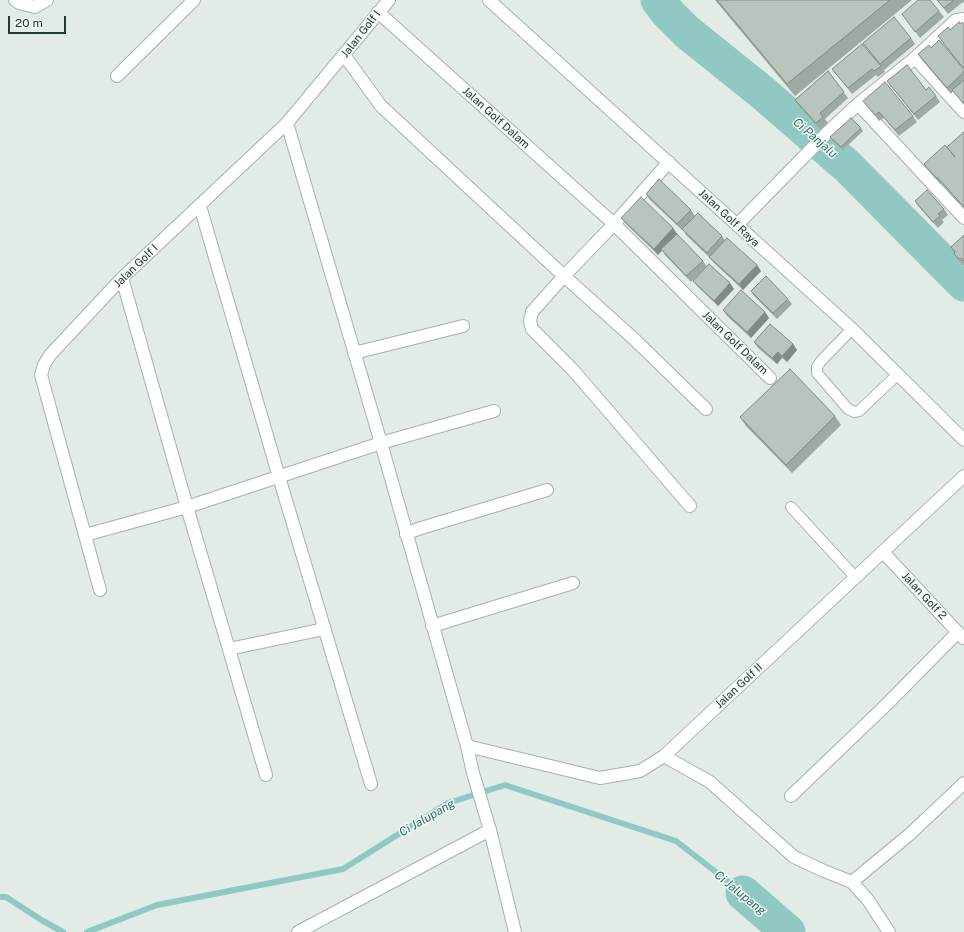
<!DOCTYPE html>
<style>
body{margin:0}
#map{position:relative;width:964px;height:932px;overflow:hidden;background:#e2ebe5;font-family:"Public Sans",sans-serif}
canvas{display:block}
.scale{position:absolute;left:8px;top:16px;width:58px;height:18px;box-sizing:border-box;border:2px solid #243a2e;border-top:0;padding-left:5px;font-size:12px;line-height:14px;white-space:nowrap;color:#243a2e;-webkit-text-stroke:3px #f2f7f3;paint-order:stroke}
</style>
<div id="map">
<canvas width="964" height="932"></canvas>
<div class="scale">20 m</div>
</div>
<script>
const ctx = document.querySelector('canvas').getContext('2d');
ctx.lineJoin = 'round';
function poly(rows) {
  const path = new Path2D();
  for (const r of rows) {
    path.moveTo(r[0], r[1]);
    for (let i = 2; i < r.length; i += 2) path.lineTo(r[i], r[i + 1]);
  }
  return path;
}
function stroke(path, color, width, dash) {
  ctx.strokeStyle = color;
  ctx.lineWidth = width;
  ctx.lineCap = dash ? 'butt' : 'round';
  ctx.setLineDash(dash || []);
  ctx.stroke(path);
}
function fill(path, color) {
  ctx.fillStyle = color;
  ctx.fill(path, 'evenodd');
}
function label(font, color, halo, rows, align = 'center') {
  ctx.font = font + ' "Public Sans",sans-serif';
  ctx.lineWidth = 3;
  ctx.setLineDash([]);
  ctx.textBaseline = 'middle';
  ctx.strokeStyle = halo;
  ctx.fillStyle = color;
  for (const [text, x, y, turn = 0] of rows) {
    ctx.save();
    ctx.translate(x, y);
    ctx.rotate((+turn || 0) * Math.PI / 180);
    ctx.textAlign = isNaN(turn) ? turn : align;
    if (halo) ctx.strokeText(text, 0, 0);
    ctx.fillText(text, 0, 0);
    ctx.restore();
  }
}
stroke(poly([
 [0,897,6,897,43,921,63,932],
 [87,932,157,905,343,869,448,803,505,785,676,841,743,893]
]), '#90c9c3', 6);
stroke(poly([
 [658,0,668,13,687,32,763,93,847,166,964,284],
 [743,893,788,932]
]), '#90c9c3', 35);
const lane = poly([
 [852,329,821,361,817,367,817,373,848,409,854,412,859,411,898,374],
 [791,507,856,578]
]);
const street = poly([
 [15,0,19,3,35,7,47,0],
 [378,12,614,224,770,378],
 [344,55,381,106,564,276,634,339,706,409],
 [915,58,964,112],
 [117,76,194,0],
 [858,104,964,218],
 [669,162,614,224,564,276,532,312,530,321,532,329,573,370,690,506],
 [200,206,279,477,371,784],
 [737,225,830,130,858,104,915,58,956,20,964,19],
 [122,278,187,507,266,775],
 [354,353,463,326],
 [406,534,418,529,547,490],
 [85,535,187,507,381,443,494,411],
 [883,552,963,638],
 [100,590,41,375,44,365,50,355,122,278,287,123],
 [432,626,573,583],
 [229,649,324,629],
 [467,746,600,778,640,771,664,756,964,476],
 [664,756,710,782,794,857,824,871,852,882,910,834,964,783],
 [791,796,886,705,958,632],
 [852,882,868,900,889,932],
 [298,932,490,830]
]);
const secondary = poly([
 [389,0,287,123,381,443,467,746,473,773,490,830,515,932],
 [489,0,852,329,964,440]
]);
stroke(lane, '#a5b2aa', 12);
stroke(street, '#a5b2aa', 14);
stroke(secondary, '#a2b5a9', 14);
stroke(lane, '#fff', 10);
stroke(street, '#fff', 12);
stroke(secondary, '#fff', 12);
fill(poly([
 [715,0,912,0,795,96],
 [937,0,964,0,964,3,963,2,948,14],
 [939,11,944,17,920,38,902,14],
 [960,24,964,24,964,105,953,91,951,94,922,60,918,54,931,48,959,62,938,36],
 [911,38,915,44,884,70,863,43],
 [881,66,885,72,878,77,876,75,852,94,832,69],
 [828,71,848,98,825,119,828,123,820,129,799,106,795,100],
 [887,81,926,90,936,96,940,102,918,120],
 [863,101,913,116,917,122,899,136,884,118,879,121],
 [861,128,863,131,843,150,832,140,830,137],
 [964,132,964,208,941,183,940,184,924,164,954,156],
 [646,194,691,210,695,216,722,236,725,240,757,265,761,271,743,290,714,263,709,257,686,235,683,229,682,230,650,200],
 [915,201,944,209,948,215,942,220,944,222,938,228,919,207],
 [621,218,673,228,677,234,703,261,707,267,730,283,734,289,718,306,698,287,693,281,706,267,691,282,665,255,662,250,658,255,626,224],
 [964,235,964,265,963,265,958,260,954,254,955,253,951,247],
 [751,291,788,299,792,304,777,319,755,297],
 [723,310,765,312,769,318,751,338,727,316],
 [754,342,793,344,797,350,787,362,782,358,777,364,758,348],
 [835,416,841,425,792,473,746,426,740,417]
]), '#9ea9a3');
fill(poly([
 [673,228,677,234,658,255,654,249],
 [757,265,761,271,743,290,739,284],
 [730,283,734,289,718,306,714,301],
 [765,312,769,318,751,338,747,332],
 [793,344,797,350,787,362,782,356],
 [778,352,782,358,777,364,772,358]
]), '#818a84');
const building = poly([
 [717,0,890,0,787,84,717,0],
 [918,0,930,0,939,11,915,32,902,14,918,0],
 [937,0,954,0,944,8,937,0],
 [894,17,911,38,880,64,863,43,894,17],
 [959,22,960,24,962,22,964,24,964,72,947,88,918,54,929,45,931,48,939,40,963,68,938,36,948,27,950,30,959,22],
 [862,44,881,66,874,71,872,69,848,88,832,69,862,44],
 [907,65,926,90,929,87,936,96,914,114,887,81,907,65],
 [828,71,844,92,820,113,823,117,816,123,795,100,828,71],
 [964,80,964,104,952,90,964,80],
 [885,82,913,116,895,130,879,112,875,115,863,101,885,82],
 [851,118,861,128,841,147,830,137,851,118],
 [964,132,964,207,937,177,936,178,924,164,945,145,955,157,947,147,964,132],
 [659,179,691,210,677,224,646,194,659,179],
 [927,190,944,209,938,214,940,216,933,222,915,201,927,190],
 [641,197,673,228,654,249,621,218,641,197],
 [698,213,722,236,707,253,682,229,698,213],
 [677,234,703,261,686,276,661,249,677,234],
 [964,235,964,261,961,258,959,259,954,254,955,252,951,247,964,235],
 [727,238,757,265,739,284,709,257,727,238],
 [709,264,730,283,714,301,693,281,709,264],
 [766,276,788,299,773,313,751,291,766,276],
 [741,290,765,312,747,332,723,310,741,290],
 [770,324,793,344,782,356,778,352,772,358,754,342,770,324],
 [790,369,835,416,786,465,740,417,790,369]
]);
fill(building, '#b8c5bd');
stroke(building, '#818a84', 1);
label('11px', '#243a2e', '#f2f7f3', [
 ["Jalan Golf I",361,34,-52],
 ["Jalan Golf Dalam",496,118,42],
 ["Jalan Golf Raya",729,218,43],
 ["Jalan Golf I",136,266,-44],
 ["Jalan Golf Dalam",735,343,44],
 ["Jalan Golf 2",924,596,47],
 ["Jalan Golf II",739,686,-43]
]);
label('italic 12px', '#256e67', '#f2f7f3', [
 ["Ci Panjalu",815,138,41],
 ["Ci Jalupang",427,818,-30],
 ["Ci Jalupang",740,893,39]
]);
</script>
